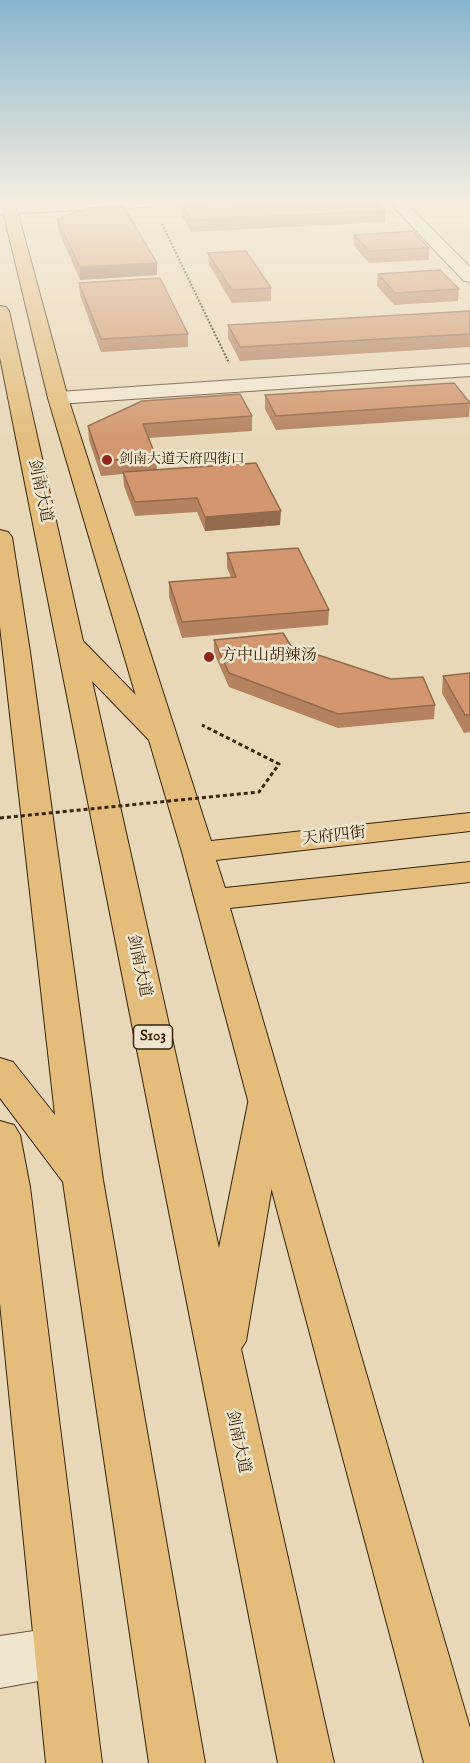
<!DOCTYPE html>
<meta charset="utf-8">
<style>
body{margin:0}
canvas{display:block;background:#e8d8b7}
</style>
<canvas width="470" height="1763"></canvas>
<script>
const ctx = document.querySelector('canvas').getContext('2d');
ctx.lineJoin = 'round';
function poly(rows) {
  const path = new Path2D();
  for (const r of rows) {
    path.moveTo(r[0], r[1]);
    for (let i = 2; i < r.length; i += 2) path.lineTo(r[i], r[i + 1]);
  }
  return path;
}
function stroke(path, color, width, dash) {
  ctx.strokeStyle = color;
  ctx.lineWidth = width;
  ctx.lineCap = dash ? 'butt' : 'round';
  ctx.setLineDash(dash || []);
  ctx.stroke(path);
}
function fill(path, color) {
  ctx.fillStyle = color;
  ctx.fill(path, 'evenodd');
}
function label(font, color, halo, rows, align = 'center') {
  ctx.font = font + ' "IM FELL English","Noto Serif SC",serif';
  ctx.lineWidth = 5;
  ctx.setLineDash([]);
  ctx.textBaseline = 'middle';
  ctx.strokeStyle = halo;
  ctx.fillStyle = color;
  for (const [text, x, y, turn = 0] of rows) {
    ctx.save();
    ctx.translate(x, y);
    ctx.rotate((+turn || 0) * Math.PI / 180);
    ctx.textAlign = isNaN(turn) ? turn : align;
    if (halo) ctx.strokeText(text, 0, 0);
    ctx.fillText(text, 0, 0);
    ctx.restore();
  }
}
const minor = poly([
 [107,199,212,199,205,204,0,214,0,204,107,199],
 [386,199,402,199,470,267,470,282,464,281,386,199],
 [470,364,470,376,58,404,51,402,48,398,51,394,58,392,470,364],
 [61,1627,80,1634,88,1652,80,1670,61,1677,0,1688,0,1636,61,1627]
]);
const major = poly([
 [0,199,14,199,68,398,211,841,470,813,470,831,216,860,225,888,470,862,470,882,230,908,470,1728,470,1763,424,1763,182,852,48,398,0,199],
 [0,1121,14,1125,20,1135,30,1187,102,1763,46,1763,0,1303,0,1121]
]);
const highway = poly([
 [0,306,6,307,9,311,83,641,176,736,171,742,161,745,151,742,92,681,219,1248,248,1103,253,1094,267,1090,281,1094,286,1103,246,1341,241,1349,334,1763,278,1763,0,357,0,306],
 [0,530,8,532,12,537,30,652,103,1180,205,1763,149,1763,63,1182,0,1098,0,1058,13,1062,55,1115,0,626,0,530]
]);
stroke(minor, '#665136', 2);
stroke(major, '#3a240b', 2);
stroke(highway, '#3a240b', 2);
stroke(poly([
 [458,199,470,202],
 [162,224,229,363]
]), '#3a240b', 2, [2, 1.5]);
fill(minor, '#f0e6d0');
fill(major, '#e4bc7c');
fill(highway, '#e4bc7c');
stroke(poly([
 [0,818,259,792,279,764,202,725]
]), '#3a240b', 3, [4, 3]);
fill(poly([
 [182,204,385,211,385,222,191,232,182,216],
 [57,219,157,263,157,275,80,280,58,230],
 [354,235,429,248,429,260,369,263,354,246],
 [208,253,271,288,271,301,232,303,209,265],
 [378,274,459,289,458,301,394,305,377,286],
 [79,283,188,334,188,347,101,352,80,295],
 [470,311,470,347,240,361,228,338,228,325],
 [265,395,470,403,469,417,276,430,265,409],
 [252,416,252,431,149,438,156,457,157,470,280,525,205,531,197,512,135,516,124,486,123,474,101,476,89,440,88,426],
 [227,553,329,610,328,625,182,638,169,597,169,582,231,577,227,568],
 [214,640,291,646,435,705,434,719,338,728,229,687,214,653],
 [470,673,470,732,464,733,442,693,443,676]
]), '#b5825f');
fill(poly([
 [157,263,157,275,80,280,80,267],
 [281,511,280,525,205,531,205,517]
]), '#936a4d');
const building = poly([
 [291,199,375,199,385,211,190,220,182,204,291,199],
 [123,206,157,263,80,267,57,219,89,208,123,206],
 [413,231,429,248,369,251,354,235,413,231],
 [246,251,271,288,232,290,208,253,246,251],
 [440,270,459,289,395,293,378,274,440,270],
 [160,278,188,334,101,339,79,283,160,278],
 [470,311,470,334,240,347,228,325,470,311],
 [454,383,470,403,276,416,265,395,454,383],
 [240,394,252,416,143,424,156,457,100,461,88,426,142,401,240,394],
 [256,463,281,511,205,517,197,498,135,502,123,472,256,463],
 [298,548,329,610,182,622,169,582,236,577,227,553,298,548],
 [283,633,291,646,391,679,423,677,435,705,338,714,229,673,214,640,283,633],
 [470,673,470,715,465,715,443,676,470,673]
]);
fill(building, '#d2976e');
stroke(building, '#936a4d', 1.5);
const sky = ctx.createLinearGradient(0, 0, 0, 446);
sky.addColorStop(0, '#88b6cf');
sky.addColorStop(0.45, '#f5eddf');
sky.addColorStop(1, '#f5eddf00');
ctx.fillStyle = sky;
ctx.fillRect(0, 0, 470, 446);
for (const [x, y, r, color] of [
 [107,460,6,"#8f2418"],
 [209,657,6,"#8f2418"]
]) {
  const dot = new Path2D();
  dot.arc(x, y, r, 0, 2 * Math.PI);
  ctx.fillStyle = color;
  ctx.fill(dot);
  stroke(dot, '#f0e6d0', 2);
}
label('14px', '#3a240b', '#f0e6d0', [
 ["剑南大道天府四街口",119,460]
], 'left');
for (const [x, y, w] of [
 [153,1037,39]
]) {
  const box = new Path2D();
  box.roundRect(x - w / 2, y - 12, w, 24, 4.5);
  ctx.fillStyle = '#f0e6d0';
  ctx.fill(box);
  stroke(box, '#3a240b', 1.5);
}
label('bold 15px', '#3a240b', null, [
 ["S103",153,1037]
]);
label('16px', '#3a240b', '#f0e6d0', [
 ["剑南大道",39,491,78],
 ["天府四街",334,837,-6],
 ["剑南大道",138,966,78],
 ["剑南大道",237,1442,78]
]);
label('16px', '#3a240b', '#f0e6d0', [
 ["方中山胡辣汤",221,657]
], 'left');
</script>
